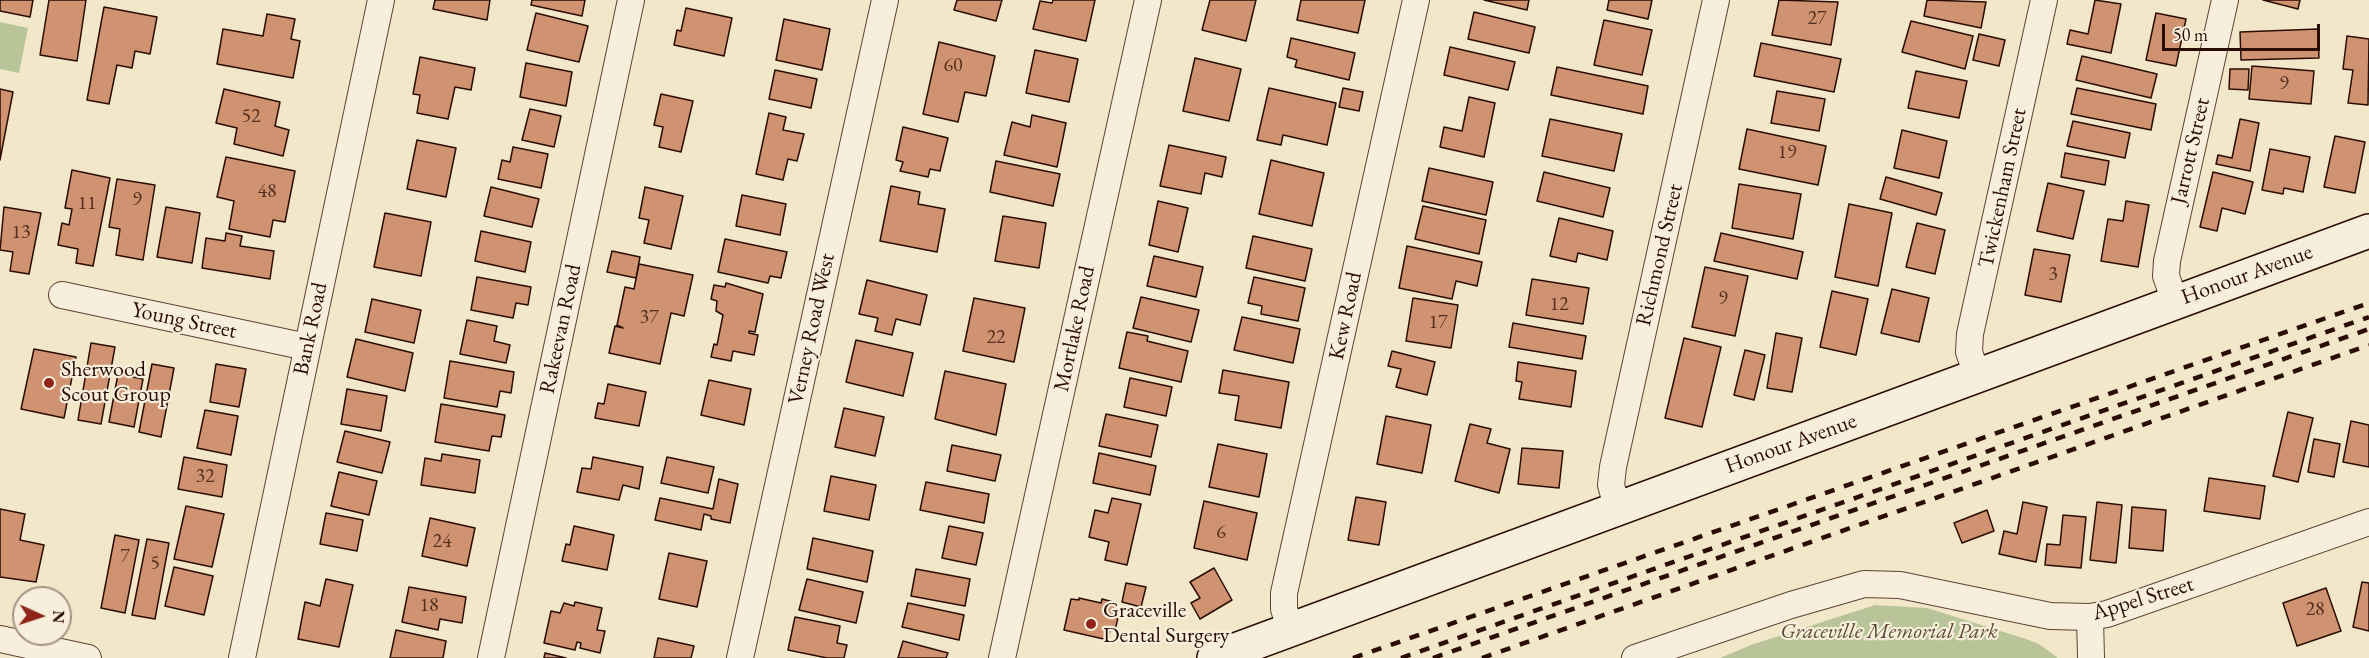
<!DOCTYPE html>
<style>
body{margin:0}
#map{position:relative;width:2369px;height:658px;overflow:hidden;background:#f2e7c9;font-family:"EB Garamond",serif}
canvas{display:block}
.north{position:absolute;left:12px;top:586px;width:60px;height:60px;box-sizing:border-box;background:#f7efdc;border:2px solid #a59485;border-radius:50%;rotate:93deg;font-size:16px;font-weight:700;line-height:24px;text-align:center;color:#2b0c02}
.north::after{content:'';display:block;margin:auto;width:21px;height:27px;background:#8f2418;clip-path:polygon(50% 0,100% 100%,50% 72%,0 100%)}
.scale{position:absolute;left:2162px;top:24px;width:158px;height:27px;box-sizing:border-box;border:3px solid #2b0c02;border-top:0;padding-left:8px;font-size:18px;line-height:21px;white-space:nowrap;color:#2b0c02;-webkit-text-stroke:4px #f7efdc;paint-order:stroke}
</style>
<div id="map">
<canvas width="2369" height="658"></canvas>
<div class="north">N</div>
<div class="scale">50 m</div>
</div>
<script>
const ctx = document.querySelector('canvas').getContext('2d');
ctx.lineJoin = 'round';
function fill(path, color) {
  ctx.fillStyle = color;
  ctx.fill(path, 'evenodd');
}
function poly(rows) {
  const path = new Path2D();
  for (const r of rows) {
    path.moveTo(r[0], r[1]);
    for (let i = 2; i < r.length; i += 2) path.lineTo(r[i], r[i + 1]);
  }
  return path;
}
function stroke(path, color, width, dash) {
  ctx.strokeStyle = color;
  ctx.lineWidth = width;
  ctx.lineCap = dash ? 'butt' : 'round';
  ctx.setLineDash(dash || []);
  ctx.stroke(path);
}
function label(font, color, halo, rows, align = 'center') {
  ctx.font = font + ' "EB Garamond",serif';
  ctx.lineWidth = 4.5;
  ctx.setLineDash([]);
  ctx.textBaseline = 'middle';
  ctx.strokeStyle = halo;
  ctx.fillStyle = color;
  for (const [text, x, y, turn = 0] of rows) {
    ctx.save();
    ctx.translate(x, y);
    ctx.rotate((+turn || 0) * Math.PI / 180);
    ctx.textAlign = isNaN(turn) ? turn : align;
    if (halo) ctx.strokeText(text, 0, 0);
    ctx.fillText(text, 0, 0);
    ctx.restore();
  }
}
fill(poly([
 [0,22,28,28,19,73,0,69],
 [1875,605,1927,608,2026,639,2039,644,2058,658,1720,658,1751,645]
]), '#b9c598');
const building = poly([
 [0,0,33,0,30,17,0,11,0,0],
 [49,0,86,0,77,61,40,55,49,0],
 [435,0,490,0,487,20,433,9,435,0],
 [532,0,585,0,582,16,531,5,532,0],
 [957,0,1002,0,996,21,954,10,957,0],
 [1053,0,1095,0,1086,41,1033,29,1040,1,1052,3,1053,0],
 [1210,0,1256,0,1246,41,1202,30,1210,0],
 [1301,0,1365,0,1358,33,1297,20,1301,0],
 [1484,0,1529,0,1527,10,1484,0],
 [1609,0,1652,0,1648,19,1607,10,1609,0],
 [1779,0,1838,2,1831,45,1772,35,1779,0],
 [1927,0,1986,2,1981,28,1924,16,1927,0],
 [2095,0,2121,4,2111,53,2067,44,2070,30,2088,34,2095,0],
 [2263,0,2300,0,2298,9,2263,0],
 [104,7,157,17,150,54,135,51,132,68,117,65,109,104,87,100,104,7],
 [686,8,732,18,724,56,674,45,677,30,681,31,686,8],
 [1474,12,1535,27,1529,53,1468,39,1474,12],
 [536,13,588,26,579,62,527,50,536,13],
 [2156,13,2186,19,2176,66,2146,60,2156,13],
 [267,14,295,19,291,39,300,41,293,78,217,64,223,29,263,36,267,14],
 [784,19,830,29,822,70,776,60,784,19],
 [1604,20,1652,30,1642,75,1594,65,1604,20],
 [1911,21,1973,36,1965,69,1902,52,1911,21],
 [2318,29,2319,58,2241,60,2240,32,2318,29],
 [1979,34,2005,40,1999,66,1973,60,1979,34],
 [2347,36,2369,39,2368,105,2348,103,2353,70,2343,69,2347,36],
 [1291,38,1355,53,1349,80,1295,67,1297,60,1287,57,1291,38],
 [939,42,995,56,986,96,965,92,958,122,923,114,939,42],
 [1761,43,1841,59,1834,92,1754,76,1761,43],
 [1450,47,1515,62,1508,90,1444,75,1450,47],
 [1035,50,1078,59,1069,102,1026,93,1035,50],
 [2082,56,2157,74,2151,98,2076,80,2082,56],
 [420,57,475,68,471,90,455,87,448,119,417,113,420,95,413,94,420,57],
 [1195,58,1241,69,1229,121,1183,111,1195,58],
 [526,63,572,72,566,106,520,97,526,63],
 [2252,66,2314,71,2311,104,2249,99,2252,66],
 [1557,67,1648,86,1643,114,1551,95,1557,67],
 [2230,69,2249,69,2248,90,2229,89,2230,69],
 [775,70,817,79,811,108,769,99,775,70],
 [1916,71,1967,81,1959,118,1908,108,1916,71],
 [1269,88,1336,103,1327,145,1283,135,1281,145,1257,140,1269,88],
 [1343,88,1363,92,1359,111,1339,107,1343,88],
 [2077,88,2156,104,2151,130,2071,114,2077,88],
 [0,89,13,92,0,160,0,89],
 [224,89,280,102,275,126,289,130,283,156,234,144,237,128,216,123,224,89],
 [1777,91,1825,99,1819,131,1771,123,1777,91],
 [661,94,693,101,681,152,659,147,663,127,654,125,661,94],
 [1469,97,1495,103,1484,157,1440,147,1444,127,1462,131,1469,97],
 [530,109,561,116,554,147,522,140,530,109],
 [769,113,786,117,783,130,804,134,797,161,788,159,783,180,756,174,769,113],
 [1032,115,1066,123,1057,167,1004,155,1012,122,1030,127,1032,115],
 [1550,119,1622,134,1614,171,1542,156,1550,119],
 [2240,119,2259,123,2250,171,2216,164,2218,155,2232,158,2240,119],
 [2073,121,2130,133,2125,158,2067,146,2073,121],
 [903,127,948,138,940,171,930,169,928,177,900,171,903,162,896,160,903,127],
 [1747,129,1826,146,1818,185,1739,169,1747,129],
 [1902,130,1947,141,1939,178,1894,168,1902,130],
 [2335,136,2365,142,2355,193,2324,187,2335,136],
 [417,140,456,148,446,197,407,189,417,140],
 [1169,145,1226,157,1222,177,1205,173,1201,194,1160,186,1169,145],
 [513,147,548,154,541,188,498,179,502,160,510,162,513,147],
 [2270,149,2310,157,2303,192,2284,188,2283,194,2262,190,2270,149],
 [2065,153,2109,161,2105,185,2061,177,2065,153],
 [226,157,295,171,285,222,273,220,270,237,229,229,234,201,217,197,226,157],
 [1271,160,1324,173,1312,226,1259,214,1271,160],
 [996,161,1060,174,1053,206,990,192,996,161],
 [1429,168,1493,182,1486,215,1422,201,1429,168],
 [72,170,110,178,93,266,76,263,78,249,58,245,62,223,69,225,72,209,65,208,72,170],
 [1544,172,1610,188,1603,217,1537,201,1544,172],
 [2213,172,2253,182,2245,214,2222,208,2217,231,2200,227,2213,172],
 [1886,177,1942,193,1936,215,1880,199,1886,177],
 [117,179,155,185,143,260,116,255,120,229,109,227,117,179],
 [2048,183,2084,191,2073,239,2037,231,2048,183],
 [1739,184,1801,194,1793,239,1732,228,1739,184],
 [891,186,920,192,918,204,945,209,937,252,880,241,891,186],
 [491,187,539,199,532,227,484,216,491,187],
 [645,187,683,196,671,249,644,243,649,220,639,218,645,187],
 [742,195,786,204,780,235,736,226,742,195],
 [1158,201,1188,208,1178,252,1149,245,1158,201],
 [2126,201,2149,205,2138,267,2101,261,2108,219,2123,221,2126,201],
 [1849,204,1892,213,1878,286,1835,277,1849,204],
 [1423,206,1486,220,1479,254,1415,239,1423,206],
 [4,207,41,213,29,274,10,271,13,252,0,250,4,207],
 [166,207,200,213,192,263,157,257,166,207],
 [385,213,431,222,421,276,374,267,385,213],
 [1003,216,1046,223,1039,268,995,261,1003,216],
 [1559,218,1613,231,1607,260,1578,253,1576,262,1550,256,1559,218],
 [1917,223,1945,230,1935,274,1906,267,1917,223],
 [481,231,531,242,525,272,475,261,481,231],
 [226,233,242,236,240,246,274,251,270,279,202,268,206,238,225,241,226,233],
 [1721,233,1803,252,1797,279,1714,261,1721,233],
 [1253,236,1312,249,1305,281,1246,268,1253,236],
 [725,239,787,252,781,278,770,276,768,283,718,272,725,239],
 [1407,246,1482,262,1477,286,1456,281,1452,299,1399,288,1407,246],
 [2034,249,2070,255,2061,302,2025,295,2034,249],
 [612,251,640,257,636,278,607,272,612,251],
 [1154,256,1203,267,1196,297,1147,286,1154,256],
 [639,264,693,275,684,316,671,313,660,364,609,353,615,326,623,328,617,325,625,287,634,289,639,264],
 [1705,267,1748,276,1735,336,1692,327,1705,267],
 [477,277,531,287,528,305,516,303,513,318,471,310,477,277],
 [1254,277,1305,288,1298,321,1261,314,1262,306,1248,303,1254,277],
 [1532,279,1589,288,1583,324,1526,315,1532,279],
 [867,280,927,295,920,325,896,319,892,335,875,331,878,318,859,314,867,280],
 [726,283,763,294,755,332,749,331,749,333,758,335,754,355,733,351,731,361,711,357,714,344,717,345,723,315,716,311,717,301,711,299,714,285,725,287,726,283],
 [1892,289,1929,298,1919,342,1881,333,1892,289],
 [1832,291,1868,299,1856,355,1820,347,1832,291],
 [1141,297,1199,310,1191,342,1133,328,1141,297],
 [974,298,1025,308,1014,362,963,351,974,298],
 [1413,298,1458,305,1451,348,1406,341,1413,298],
 [372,299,421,310,414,343,365,332,372,299],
 [1242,317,1300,329,1293,363,1234,350,1242,317],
 [467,320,497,326,494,341,510,345,506,363,460,354,467,320],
 [1513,323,1586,336,1582,359,1509,347,1513,323],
 [1127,332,1148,336,1147,341,1188,351,1181,382,1119,368,1127,332],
 [1776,333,1802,338,1792,392,1767,388,1776,333],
 [1684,338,1721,347,1702,427,1665,418,1684,338],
 [356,339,413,353,405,391,347,377,356,339],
 [856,340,913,353,903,396,846,382,856,340],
 [91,343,115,347,101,424,78,420,91,343],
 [34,349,76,357,64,418,21,409,34,349],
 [1745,350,1765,355,1754,400,1734,395,1745,350],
 [1392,351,1435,362,1427,395,1396,387,1401,369,1388,366,1392,351],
 [450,361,514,372,511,393,500,391,497,407,444,398,450,361],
 [1518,362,1576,371,1571,407,1519,399,1522,382,1516,381,1518,362],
 [152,364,174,368,161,437,139,432,152,364],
 [216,364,246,369,239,407,210,402,216,364],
 [1223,370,1289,382,1281,428,1235,420,1239,396,1219,393,1223,370],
 [945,371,1006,384,996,435,935,419,945,371],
 [118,374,143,379,134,427,109,422,118,374],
 [1130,378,1172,387,1166,416,1124,407,1130,378],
 [709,380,751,389,744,425,701,415,709,380],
 [608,384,646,392,639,426,595,418,598,403,604,404,608,384],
 [347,389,387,396,381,431,341,424,347,389],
 [441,404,505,415,501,437,492,436,489,451,435,442,441,404],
 [844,408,884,417,875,456,835,447,844,408],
 [205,410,238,416,231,455,197,448,205,410],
 [2288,412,2313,418,2298,482,2273,476,2288,412],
 [1106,414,1158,425,1151,457,1099,446,1106,414],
 [1386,416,1431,425,1422,473,1377,464,1386,416],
 [2351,421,2369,425,2369,467,2343,462,2351,421],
 [1470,424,1491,429,1487,443,1510,449,1499,493,1455,481,1470,424],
 [345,431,390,442,382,473,337,462,345,431],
 [2314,439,2340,444,2334,477,2308,472,2314,439],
 [1218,444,1267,454,1259,497,1209,487,1218,444],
 [952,445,1001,455,995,481,947,471,952,445],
 [1522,448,1563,451,1559,488,1518,484,1522,448],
 [1099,453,1156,466,1150,495,1093,483,1099,453],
 [442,454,480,460,475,493,421,485,425,458,441,461,442,454],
 [184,457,227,465,222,497,178,489,184,457],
 [593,457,643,467,639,489,623,485,619,500,577,492,582,468,591,469,593,457],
 [667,457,714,467,708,493,661,483,667,457],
 [339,472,377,481,369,515,331,506,339,472],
 [831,476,876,485,869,520,824,511,831,476],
 [2209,478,2265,486,2260,519,2204,511,2209,478],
 [719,479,738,484,730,523,711,519,711,516,704,514,701,530,655,520,660,498,713,509,719,479],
 [926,482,989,494,984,523,920,510,926,482],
 [1356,497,1386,502,1379,545,1348,540,1356,497],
 [1112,498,1141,504,1127,565,1105,560,1109,542,1089,537,1095,510,1108,513,1112,498],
 [1204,501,1257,513,1247,560,1194,548,1204,501],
 [2023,502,2047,507,2036,562,1999,554,2004,531,2017,534,2023,502],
 [2097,502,2122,505,2116,563,2090,560,2097,502],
 [186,506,224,514,212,567,174,559,186,506],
 [2132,507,2166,510,2163,551,2129,548,2132,507],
 [0,509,25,514,20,540,44,545,36,582,0,577,0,509],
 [1987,510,1994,531,1962,543,1954,523,1987,510],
 [326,513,363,520,357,551,320,544,326,513],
 [2063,515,2086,517,2081,568,2045,565,2047,544,2060,545,2063,515],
 [430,518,475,528,467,566,422,556,430,518],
 [574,526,614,535,607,570,562,561,566,544,570,545,574,526],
 [949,526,983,533,976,565,942,558,949,526],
 [115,535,139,540,125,613,101,608,115,535],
 [813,538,873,551,867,582,807,569,813,538],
 [147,539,169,543,155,619,132,615,147,539],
 [669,553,707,561,697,607,659,599,669,553],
 [174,567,213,576,204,615,165,606,174,567],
 [1214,568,1232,600,1200,619,1191,603,1200,598,1190,582,1214,568],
 [916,569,970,579,965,606,911,596,916,569],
 [326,579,353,585,339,647,298,639,305,602,320,606,326,579],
 [807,579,863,592,856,623,799,610,807,579],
 [2362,582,2369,583,2369,631,2353,627,2362,582],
 [1126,583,1146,587,1141,607,1122,602,1126,583],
 [409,587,466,597,462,623,440,619,438,630,402,622,409,587],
 [2326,588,2341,631,2297,646,2283,603,2326,588],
 [1079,598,1101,603,1102,599,1117,603,1114,617,1118,618,1115,630,1110,630,1108,640,1064,630,1071,599,1079,600,1079,598],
 [575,602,602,608,597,630,605,631,600,653,580,648,581,643,577,642,575,650,544,643,551,611,560,613,564,603,574,606,575,602],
 [908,603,964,615,959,640,902,627,908,603],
 [795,617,840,626,837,643,847,645,844,658,827,658,788,650,795,617],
 [396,630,446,641,443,658,390,658,396,630],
 [658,638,694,646,691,658,654,658,658,638],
 [903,641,948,653,946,658,898,658,903,641],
 [545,653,566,658,544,658,545,653]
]);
fill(building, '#cf9371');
stroke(building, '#2b0c02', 1.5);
const minor = poly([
 [62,295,307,347],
 [2175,302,2166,276,2167,261,2225,0],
 [1977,375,1969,352,1970,334,2044,0],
 [1618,510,1611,485,1613,467,1716,0],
 [2090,617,2091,658],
 [1291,631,1284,609,1284,593,1416,0],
 [0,639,88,658],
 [242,658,381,0],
 [491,658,631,0],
 [740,658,885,0],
 [1002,658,1148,0],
 [1635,658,1791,605,1864,584,1900,585,2050,616,2090,617,2107,614,2369,522]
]);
const secondary = poly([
 [1214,658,2369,231]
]);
stroke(minor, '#5d4334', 28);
stroke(secondary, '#2b0c02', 36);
stroke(minor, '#f7efdc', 26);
stroke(secondary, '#f7efdc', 33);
stroke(poly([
 [1353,658,2369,303],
 [1401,658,2369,317],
 [1433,658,2369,329],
 [1482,658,2369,345]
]), '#2b0c02', 4.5, [10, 10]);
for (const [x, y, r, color] of [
 [49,383,6,"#8f2418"],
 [1091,624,6,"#8f2418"]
]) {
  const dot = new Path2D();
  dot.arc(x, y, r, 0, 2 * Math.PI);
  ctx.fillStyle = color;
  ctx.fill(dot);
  stroke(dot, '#f7efdc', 2);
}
label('20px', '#542e1e', null, [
 ["27",1817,19],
 ["60",953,66],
 ["9",2284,84],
 ["52",251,117],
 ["19",1787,153],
 ["48",267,192],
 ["9",137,200],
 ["11",87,204],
 ["13",21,233],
 ["3",2053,275],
 ["9",1723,299],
 ["12",1559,305],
 ["37",649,318],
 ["17",1438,323],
 ["22",996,338],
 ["32",205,477],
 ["6",1221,533],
 ["24",442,542],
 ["7",125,557],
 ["5",155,564],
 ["18",429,606],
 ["28",2315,610]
]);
label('22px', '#2b0c02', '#f7efdc', [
 ["Jarrott Street",2191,151,-77],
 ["Twickenham Street",2003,188,-78],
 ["Richmond Street",1660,255,-77],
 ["Honour Avenue",2247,275,-20],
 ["Kew Road",1346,316,-78],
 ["Young Street",184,321,12],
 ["Bank Road",311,329,-78],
 ["Rakeevan Road",561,329,-78],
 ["Verney Road West",812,329,-78],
 ["Mortlake Road",1075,329,-78],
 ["Honour Avenue",1791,444,-20],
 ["Appel Street",2143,599,-17]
]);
label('22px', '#2b0c02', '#f7efdc', [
 ["Sherwood",61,370],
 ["Scout Group",61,395],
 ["Graceville",1103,611],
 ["Dental Surgery",1103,636]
], 'left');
label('italic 22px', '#5d4d36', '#f7efdc', [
 ["Graceville Memorial Park",1889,632]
]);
</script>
